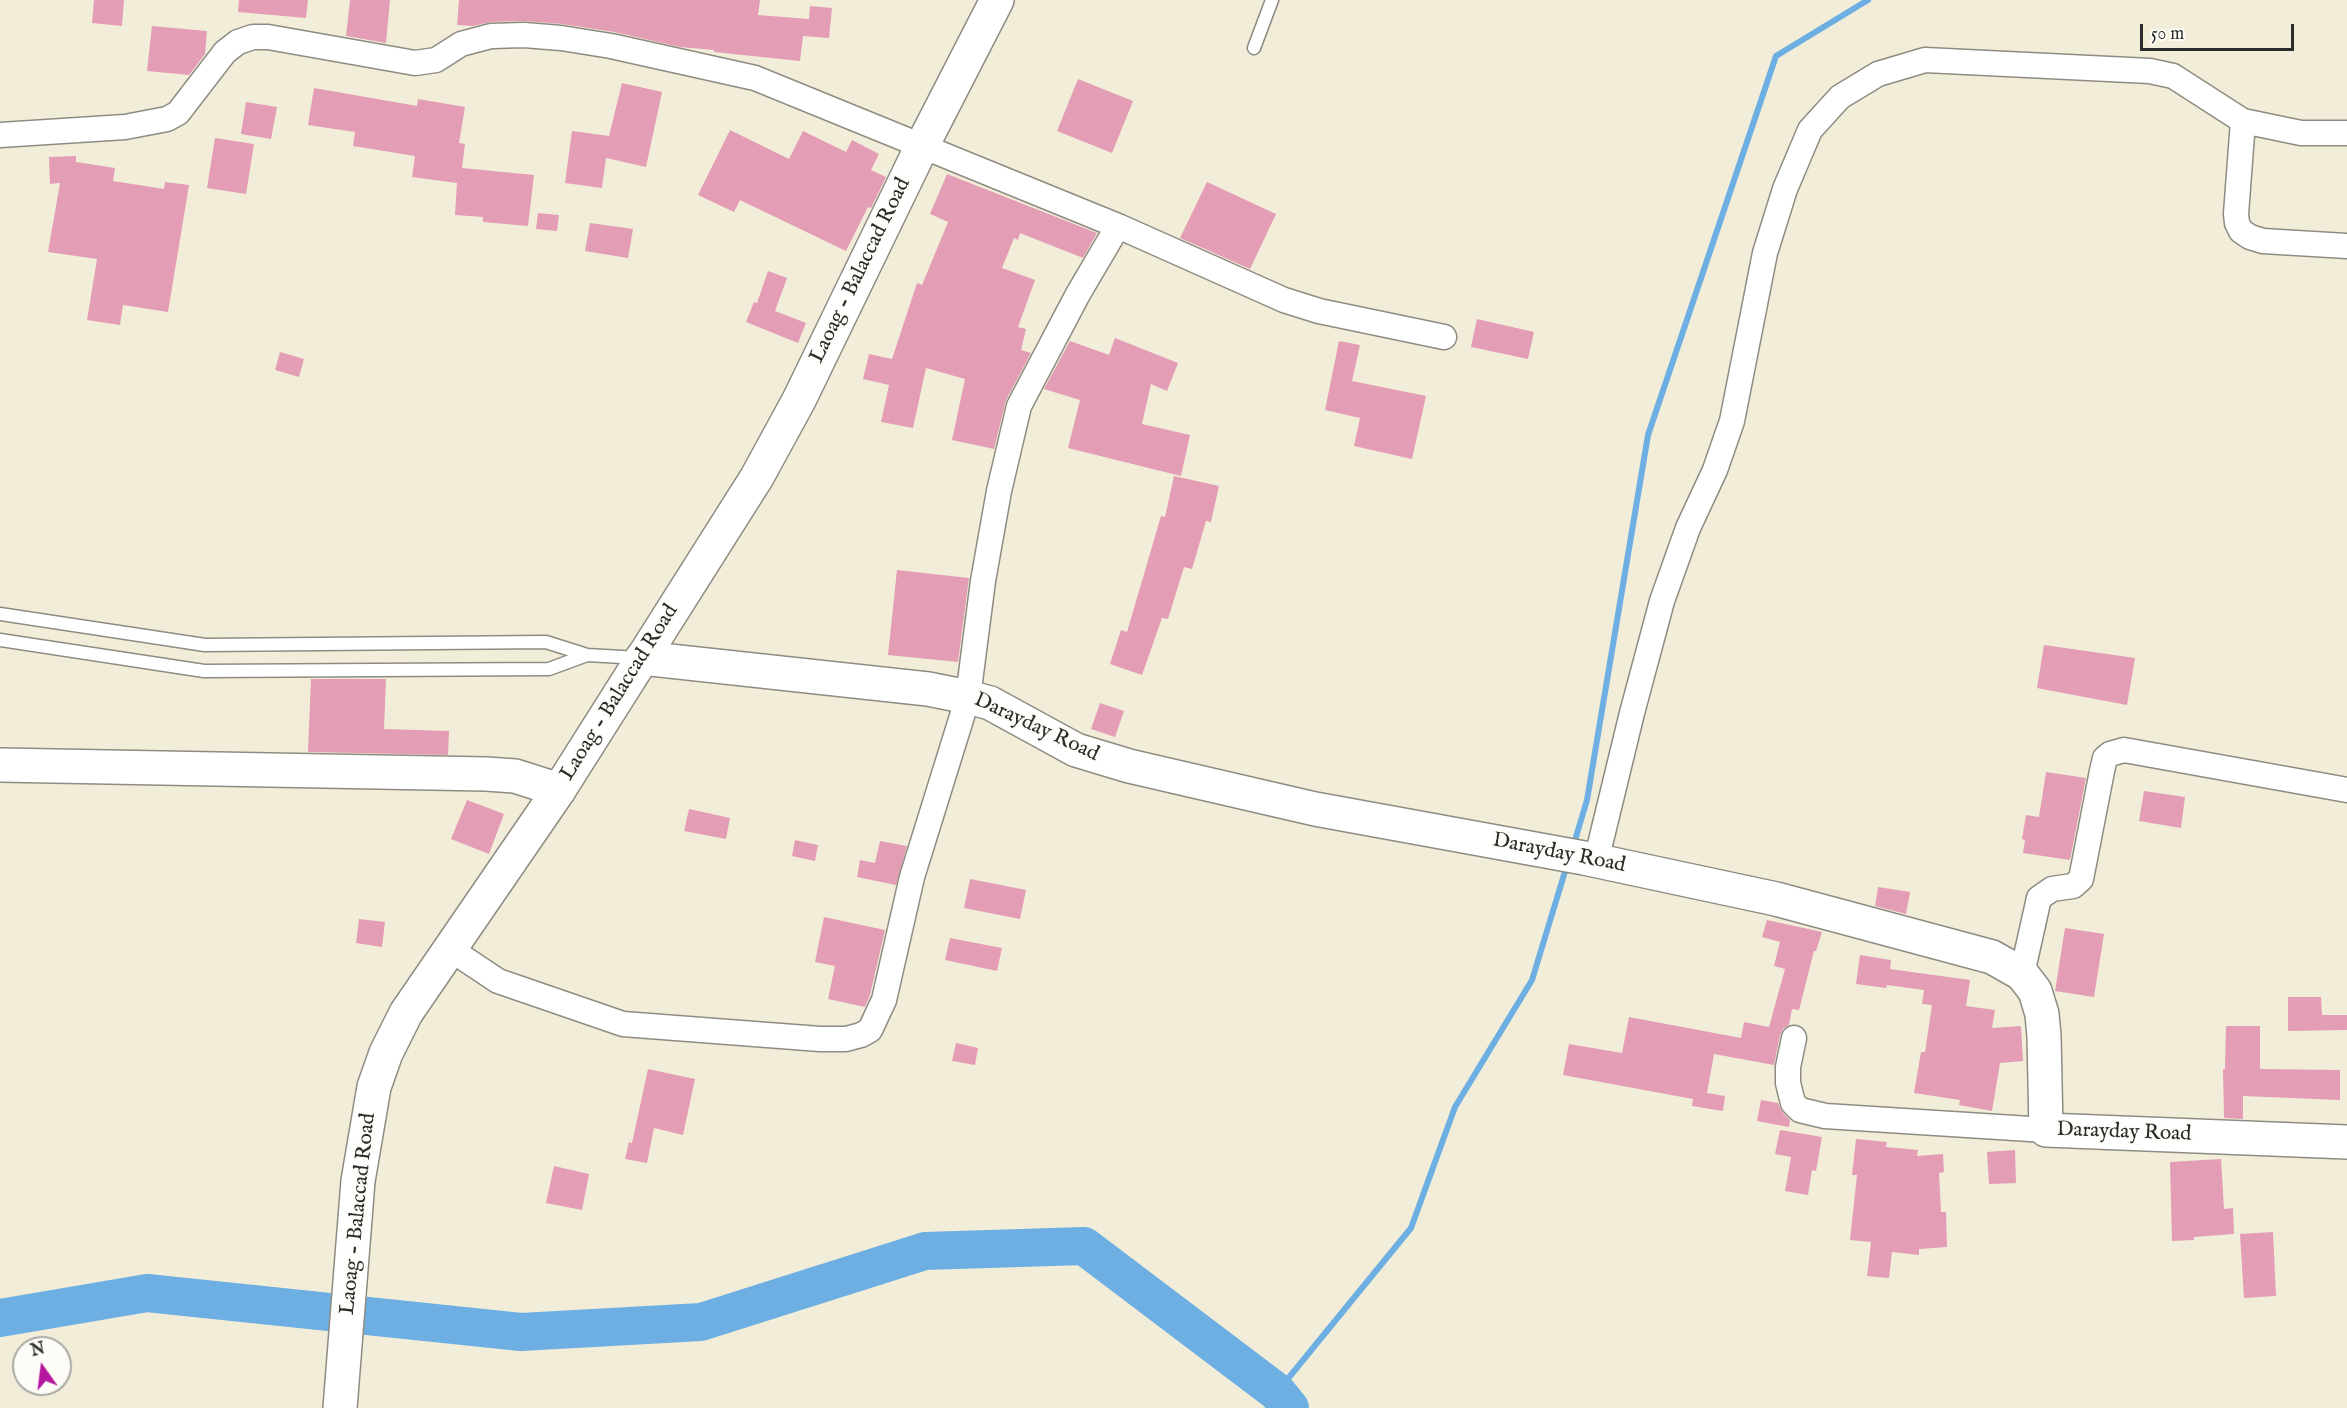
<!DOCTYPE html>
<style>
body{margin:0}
#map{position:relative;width:2347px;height:1408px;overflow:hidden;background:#f2edd8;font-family:"IM FELL English",serif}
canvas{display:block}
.north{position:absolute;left:12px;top:1336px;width:60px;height:60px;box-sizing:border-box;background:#fdfcf7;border:2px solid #a9a8a5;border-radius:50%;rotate:346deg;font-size:16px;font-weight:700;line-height:24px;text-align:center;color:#2b2b2b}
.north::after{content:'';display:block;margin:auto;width:21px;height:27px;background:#b5179e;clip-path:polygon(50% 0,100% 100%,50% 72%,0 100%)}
.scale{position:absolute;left:2140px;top:24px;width:154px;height:27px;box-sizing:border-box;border:3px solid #2b2b2b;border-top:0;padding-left:8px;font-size:18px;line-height:21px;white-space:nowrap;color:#2b2b2b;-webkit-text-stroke:4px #fdfcf7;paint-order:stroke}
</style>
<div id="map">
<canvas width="2347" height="1408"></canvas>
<div class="north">N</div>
<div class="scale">50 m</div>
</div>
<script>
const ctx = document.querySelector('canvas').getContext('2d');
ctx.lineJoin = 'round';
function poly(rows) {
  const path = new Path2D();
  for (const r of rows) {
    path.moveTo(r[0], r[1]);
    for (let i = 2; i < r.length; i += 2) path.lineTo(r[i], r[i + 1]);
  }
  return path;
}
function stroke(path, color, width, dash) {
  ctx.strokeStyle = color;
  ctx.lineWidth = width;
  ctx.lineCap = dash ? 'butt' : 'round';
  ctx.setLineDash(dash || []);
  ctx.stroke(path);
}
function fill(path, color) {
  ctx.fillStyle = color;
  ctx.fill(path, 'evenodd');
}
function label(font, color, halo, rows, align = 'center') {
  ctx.font = font + ' "IM FELL English",serif';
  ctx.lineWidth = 4.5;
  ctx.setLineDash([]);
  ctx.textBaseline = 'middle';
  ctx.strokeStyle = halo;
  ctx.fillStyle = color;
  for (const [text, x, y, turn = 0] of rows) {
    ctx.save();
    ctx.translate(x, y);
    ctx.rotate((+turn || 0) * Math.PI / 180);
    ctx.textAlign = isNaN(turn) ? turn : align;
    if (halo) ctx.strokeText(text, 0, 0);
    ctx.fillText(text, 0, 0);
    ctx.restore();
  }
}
stroke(poly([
 [1573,847,1587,800,1648,435,1776,56,1868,0],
 [1277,1392,1411,1228,1455,1107,1532,980,1567,865]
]), '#6dafe2', 6);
stroke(poly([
 [0,1318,147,1293,521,1332,701,1322,925,1251,1084,1246,1277,1392,1290,1408]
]), '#6dafe2', 38);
fill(poly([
 [94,0,124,0,122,26,92,23],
 [239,0,308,0,306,18,238,12],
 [350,0,390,0,386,43,346,36],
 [459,0,760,0,758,15,809,19,810,6,832,8,829,38,803,36,800,61,714,52,714,50,680,47,614,32,562,24,524,21,491,22,473,26,457,25],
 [152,26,207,31,205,54,189,75,147,71],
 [1078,79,1133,101,1112,153,1057,131],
 [622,83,662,92,646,167,606,158,602,188,565,183,572,131,609,136],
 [314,88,417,106,418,99,465,107,459,143,465,144,462,168,534,175,528,226,483,222,483,217,455,215,457,183,412,177,415,156,353,146,355,132,308,125],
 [246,102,277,107,271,139,241,134],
 [730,130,789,159,803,131,846,152,852,140,879,154,871,170,886,177,871,208,868,207,846,251,740,200,734,212,698,195],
 [215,138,254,144,246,194,207,188],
 [76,156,76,162,115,168,113,181,164,189,165,182,189,185,168,312,123,305,120,325,87,320,97,259,48,252,60,183,50,184,49,157],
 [947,174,1097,233,1083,258,1020,233,1018,240,1014,238,1002,268,1035,280,1018,327,1026,329,1021,350,1031,353,1006,400,994,449,952,440,965,379,926,368,913,428,881,422,889,385,863,379,869,354,892,359,917,283,922,285,948,222,930,214],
 [1207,182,1276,214,1250,269,1180,238],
 [538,213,559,215,557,231,536,229],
 [590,223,633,229,628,258,585,251],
 [768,271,787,278,775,311,806,323,798,343,746,322,754,302,757,303],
 [1477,319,1534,332,1528,359,1471,347],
 [1115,338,1178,363,1167,391,1151,384,1142,424,1190,435,1181,476,1068,448,1080,400,1044,389,1070,341,1109,355],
 [1339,341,1360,345,1352,381,1426,396,1412,459,1354,446,1360,418,1325,410],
 [280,352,304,359,299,377,275,370],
 [1174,476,1219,486,1211,522,1206,521,1192,569,1184,567,1168,619,1162,618,1142,675,1110,664,1121,630,1127,632,1161,516,1165,517],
 [897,570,969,578,958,662,888,655],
 [2044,645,2135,658,2127,705,2037,688],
 [311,679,386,679,384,729,449,731,448,755,308,752],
 [1100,703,1124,711,1115,737,1091,729],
 [2046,772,2086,778,2070,860,2023,853,2025,840,2022,839,2026,815,2039,817],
 [2144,791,2185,797,2181,828,2139,821],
 [467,800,504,814,489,854,451,839],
 [689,809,730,818,726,839,684,831],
 [795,840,818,845,815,861,792,856],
 [880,841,907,846,896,885,857,877,860,860,875,863],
 [970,879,1026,890,1020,919,964,908],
 [1878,887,1910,892,1906,914,1875,906],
 [824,917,885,930,870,995,865,1007,828,999,835,966,815,962],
 [359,919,385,922,382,947,356,943],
 [1767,920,1822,932,1816,951,1814,951,1799,1010,1792,1009,1789,1025,1783,1029,1780,1035,1774,1065,1714,1054,1707,1093,1725,1096,1723,1111,1692,1106,1693,1099,1563,1075,1569,1044,1622,1053,1629,1017,1741,1038,1744,1022,1769,1027,1785,969,1774,966,1780,942,1762,937],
 [2065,928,2104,934,2094,997,2055,991],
 [950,938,1002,948,997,971,945,960],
 [1860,955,1891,960,1890,969,1970,980,1966,1006,1995,1010,1992,1028,2021,1026,2023,1061,2000,1063,1992,1111,1959,1105,1960,1100,1914,1093,1921,1052,1925,1052,1932,1005,1922,1004,1924,990,1887,985,1886,988,1856,984],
 [2288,997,2321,997,2322,1015,2347,1015,2347,1030,2288,1031],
 [2226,1026,2260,1026,2260,1069,2340,1070,2340,1100,2243,1096,2243,1119,2224,1118,2223,1069,2225,1069],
 [956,1043,978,1048,975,1065,952,1061],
 [648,1069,695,1079,683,1135,654,1128,647,1163,625,1159,629,1142,632,1143],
 [1761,1100,1778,1103,1783,1113,1790,1120,1789,1127,1757,1121],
 [1780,1130,1822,1137,1816,1171,1812,1170,1808,1195,1785,1191,1791,1157,1775,1154],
 [1856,1139,1887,1142,1886,1147,1918,1150,1917,1156,1943,1154,1944,1172,1939,1173,1941,1212,1946,1212,1947,1247,1919,1249,1919,1255,1892,1252,1889,1278,1867,1276,1871,1242,1850,1240,1857,1175,1852,1175],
 [2015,1150,2016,1183,1989,1184,1987,1152],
 [2221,1159,2224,1209,2233,1208,2234,1234,2194,1237,2194,1240,2172,1241,2170,1162],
 [554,1166,589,1174,582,1210,546,1203],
 [2273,1232,2276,1296,2244,1298,2240,1234]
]), '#e39db5');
const lane = poly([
 [1254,48,1272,0],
 [0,614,205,645,546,642,587,655,640,658],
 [0,640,204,671,549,669,587,655]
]);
const street = poly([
 [2243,121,2301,133,2347,133],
 [0,135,125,127,167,119,178,113,225,52,238,42,253,37,268,37,415,63,436,60,461,44,491,36,524,35,561,38,611,46,755,78,1118,226,1284,300,1319,311,1444,337],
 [1596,861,1632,713,1662,601,1688,528,1715,470,1732,421,1765,253,1785,189,1810,130,1840,97,1878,74,1925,60,2150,71,2173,76,2243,121,2236,214,2237,223,2241,231,2250,237,2263,241,2347,246],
 [450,949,498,981,623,1024,820,1039,846,1039,861,1035,870,1030,884,1000,912,877,968,697,983,581,999,491,1019,406,1078,294,1118,226],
 [2022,974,2039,898,2052,889,2073,886,2081,879,2102,771,2105,758,2110,754,2124,750,2347,790],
 [1794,1038,1788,1067,1788,1083,1793,1103,1800,1110,1825,1116,2046,1130]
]);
const secondary = poly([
 [642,658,928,689,968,697,990,703,1076,750,1129,766,1315,809,1584,858,1776,899,1992,957,2022,974,2035,991,2042,1014,2044,1036,2046,1130,2347,1142],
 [0,765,486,774,515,776,559,790]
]);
const primary = poly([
 [340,1408,358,1181,374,1087,386,1053,406,1013,559,790,757,477,799,400,922,146,997,0]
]);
stroke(lane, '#8e8c82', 15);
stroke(street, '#8e8c82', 27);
stroke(secondary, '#8e8c82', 36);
stroke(primary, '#8e8c82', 36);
stroke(lane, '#fff', 12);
stroke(street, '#fff', 24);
stroke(secondary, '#fff', 33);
stroke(primary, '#fff', 33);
label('21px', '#2b2b2b', '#fdfcf7', [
 ["Laoag - Balaccad Road",861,271,-64],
 ["Laoag - Balaccad Road",620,693,-58],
 ["Darayday Road",1036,728,25],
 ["Darayday Road",1559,854,11],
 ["Darayday Road",2124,1133,2],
 ["Laoag - Balaccad Road",359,1214,-84]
]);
</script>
